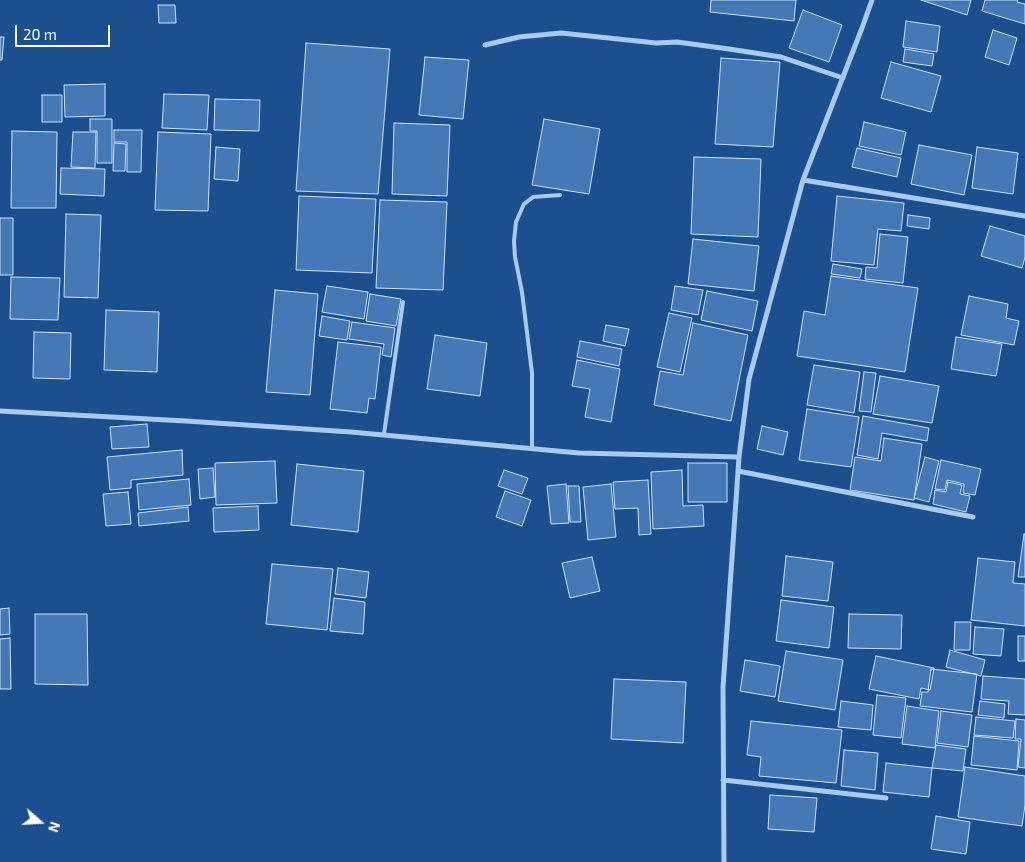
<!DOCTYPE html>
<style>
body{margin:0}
#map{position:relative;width:1025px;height:862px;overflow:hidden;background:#1b4f8f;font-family:"Exo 2",sans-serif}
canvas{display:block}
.north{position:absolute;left:15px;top:797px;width:50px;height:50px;-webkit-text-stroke:4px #1b4f8f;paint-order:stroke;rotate:109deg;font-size:14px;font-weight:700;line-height:20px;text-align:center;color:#fff}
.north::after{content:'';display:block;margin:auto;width:18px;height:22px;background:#fff;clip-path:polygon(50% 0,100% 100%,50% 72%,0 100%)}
.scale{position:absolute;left:15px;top:25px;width:95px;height:22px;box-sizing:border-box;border:2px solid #fff;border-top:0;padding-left:6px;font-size:15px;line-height:18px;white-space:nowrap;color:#fff;-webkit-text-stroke:4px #1b4f8f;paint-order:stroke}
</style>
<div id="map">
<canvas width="1025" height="862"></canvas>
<div class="north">N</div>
<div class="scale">20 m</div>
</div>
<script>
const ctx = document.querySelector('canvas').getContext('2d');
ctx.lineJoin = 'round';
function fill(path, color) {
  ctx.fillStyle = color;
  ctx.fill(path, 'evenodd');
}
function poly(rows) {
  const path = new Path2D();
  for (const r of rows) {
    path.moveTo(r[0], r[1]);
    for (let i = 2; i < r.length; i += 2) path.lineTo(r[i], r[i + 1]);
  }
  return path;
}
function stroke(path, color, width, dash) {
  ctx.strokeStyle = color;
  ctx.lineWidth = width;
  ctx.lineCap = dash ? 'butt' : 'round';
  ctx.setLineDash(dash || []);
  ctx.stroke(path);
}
const building = poly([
 [711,0,796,0,794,21,710,12,711,0],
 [921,0,971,0,967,15,921,0],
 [985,0,1018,0,1017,2,1025,4,1025,24,982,11,985,0],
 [158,5,175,5,176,23,159,23,158,5],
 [803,10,842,25,829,62,789,48,803,10],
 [906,21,940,26,937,52,903,47,906,21],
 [993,30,1017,38,1009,65,985,57,993,30],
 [0,37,4,37,2,60,0,60,0,37],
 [306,43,390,49,378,194,296,191,306,43],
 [905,49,934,54,932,66,903,62,905,49],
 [425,57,469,60,463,119,419,115,425,57],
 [721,58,780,62,773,147,715,144,721,58],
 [891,62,941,76,931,112,881,98,891,62],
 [105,84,105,116,65,117,64,85,105,84],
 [164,94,209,95,207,130,162,128,164,94],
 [42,95,62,95,62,122,42,122,42,95],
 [215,99,260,100,259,131,214,130,215,99],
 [90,119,112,119,112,163,97,163,97,131,90,131,90,119],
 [544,119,600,129,589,194,532,185,544,119],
 [864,122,906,132,901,155,859,146,864,122],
 [394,123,450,125,447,196,392,194,394,123],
 [114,130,142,130,141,172,127,172,127,142,114,142,114,130],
 [12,131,57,132,56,208,11,208,12,131],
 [73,132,96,132,95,168,71,167,73,132],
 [158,132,211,134,208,211,155,210,158,132],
 [114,143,126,144,125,171,113,171,114,143],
 [919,145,972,155,964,195,911,184,919,145],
 [216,147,240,149,238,181,214,179,216,147],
 [977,147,1018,153,1013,194,972,188,977,147],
 [857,148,901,158,897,177,852,167,857,148],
 [694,157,761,159,758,237,691,234,694,157],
 [61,168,105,169,104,196,60,194,61,168],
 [299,196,376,199,372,273,296,270,299,196],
 [837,196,904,203,901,231,878,229,874,265,831,261,837,196],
 [380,200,447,202,443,290,376,288,380,200],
 [66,214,101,215,98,298,64,297,66,214],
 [908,215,930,218,929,229,907,226,908,215],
 [0,218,13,218,13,275,0,275,0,218],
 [990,226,1025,236,1025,257,1022,268,981,256,990,226],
 [880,234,908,237,903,283,865,279,866,267,877,268,880,234],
 [693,239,759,246,754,291,688,284,693,239],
 [833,264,862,269,860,278,831,274,833,264],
 [831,276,918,288,905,372,797,356,804,311,825,315,831,276],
 [11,277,60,278,58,320,10,319,11,277],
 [327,286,368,292,364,319,322,312,327,286],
 [675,286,703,290,698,315,671,310,675,286],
 [275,290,318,294,310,395,266,392,275,290],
 [707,291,758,301,752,331,701,320,707,291],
 [370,294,401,299,396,326,366,321,370,294],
 [969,296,1008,304,1006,318,1019,321,1014,345,961,335,969,296],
 [106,310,159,312,157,372,104,370,106,310],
 [669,313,692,318,680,372,657,367,669,313],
 [322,316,350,321,347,340,319,336,322,316],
 [352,322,395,328,391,357,382,355,384,344,349,339,352,322],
 [693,323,748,335,731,421,654,405,660,371,683,375,693,323],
 [606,325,629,329,625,346,603,341,606,325],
 [34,332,71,333,70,379,33,378,34,332],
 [435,335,487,343,480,396,427,389,435,335],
 [956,337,1002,344,996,376,951,369,956,337],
 [580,341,622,349,619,366,577,357,580,341],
 [338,342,381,347,375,399,369,398,367,413,330,409,338,342],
 [577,360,620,369,611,422,585,417,590,389,572,386,577,360],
 [814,365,860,372,854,413,807,405,814,365],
 [864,372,876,373,871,412,859,411,864,372],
 [880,376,939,386,932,423,873,414,880,376],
 [807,409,859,417,851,467,799,460,807,409],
 [863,416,929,428,927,441,882,433,878,459,857,455,863,416],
 [147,424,149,447,112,449,110,427,147,424],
 [762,426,788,432,783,455,757,449,762,426],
 [884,438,922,444,914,500,850,490,855,457,881,461,884,438],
 [182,450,183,475,131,480,131,488,110,490,107,457,182,450],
 [925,457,939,461,929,502,914,498,925,457],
 [941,460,981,469,975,495,963,493,964,484,947,480,945,490,935,489,941,460],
 [275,461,277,503,216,505,215,463,275,461],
 [688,463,727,463,727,502,688,502,688,463],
 [297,464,364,471,358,532,291,525,297,464],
 [213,468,215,497,200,499,198,469,213,468],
 [504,470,528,478,522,494,498,486,504,470],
 [682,470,683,506,703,505,704,526,653,529,651,472,682,470],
 [189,479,191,505,139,510,137,484,189,479],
 [648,480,651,534,639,535,638,508,615,509,613,482,648,480],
 [948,482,962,485,960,494,970,496,966,512,933,504,935,490,946,492,948,482],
 [566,484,569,523,551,524,547,486,566,484],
 [611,484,616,537,588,540,583,487,611,484],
 [568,486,579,486,581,522,570,522,568,486],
 [505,491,531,500,522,526,496,517,505,491],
 [128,492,131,524,106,526,103,494,128,492],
 [258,506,259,530,214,532,213,508,258,506],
 [188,507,189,521,139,526,138,513,188,507],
 [1024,534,1025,534,1025,577,1018,577,1024,534],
 [786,556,833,562,828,601,782,596,786,556],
 [592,557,600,591,570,598,562,563,592,557],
 [978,558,1015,562,1013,583,1025,584,1025,626,971,620,978,558],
 [272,564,333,569,327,630,266,624,272,564],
 [338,568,369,572,366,598,335,594,338,568],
 [334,598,365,602,363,634,330,631,334,598],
 [781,600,834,607,829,648,776,641,781,600],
 [9,608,10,634,0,635,0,609,9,608],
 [35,614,87,614,88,685,35,684,35,614],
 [849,614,902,615,901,649,848,648,849,614],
 [955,622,971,622,970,650,954,650,955,622],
 [975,627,1004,629,1001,656,973,654,975,627],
 [1018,636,1025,636,1025,661,1018,661,1018,636],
 [10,638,11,689,0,689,0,639,10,638],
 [950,650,985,660,981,676,946,667,950,650],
 [786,651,843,660,835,710,778,701,786,651],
 [876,656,934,668,930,690,921,688,919,699,869,689,876,656],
 [745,660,780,666,775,697,740,691,745,660],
 [931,669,977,674,972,712,920,706,922,692,928,692,931,669],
 [983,676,1025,679,1025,715,1008,714,1009,701,981,699,983,676],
 [614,679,686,682,683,743,611,739,614,679],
 [877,695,906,698,901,738,873,735,877,695],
 [841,701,873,705,871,730,838,727,841,701],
 [980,701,1005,704,1004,718,978,715,980,701],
 [907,706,939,711,935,748,902,744,907,706],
 [941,711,972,715,968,747,937,743,941,711],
 [976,717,1015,721,1013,738,974,735,976,717],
 [1016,719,1025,720,1025,768,1018,767,1021,739,1015,739,1016,719],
 [751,721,842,730,836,783,759,776,761,757,747,755,751,721],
 [974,736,1019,741,1017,770,971,765,974,736],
 [936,745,966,749,963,771,932,768,936,745],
 [844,750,878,753,875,790,841,786,844,750],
 [886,763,932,768,929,797,883,792,886,763],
 [965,767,1025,776,1025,805,1022,826,958,817,965,767],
 [770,795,817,798,814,832,768,829,770,795],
 [936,816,970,822,966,854,931,849,936,816]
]);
fill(building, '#4478b7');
stroke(building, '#cfe3fa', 1);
stroke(poly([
 [384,434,403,302],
 [532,448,532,373,522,292,515,257,514,241,516,222,524,204,533,197,560,195]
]), '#a9c9ee', 4);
stroke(poly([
 [485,45,519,37,561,33,656,43,677,42,729,49,781,57,843,78],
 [803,180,1025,216],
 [0,411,186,421,351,432,579,453,739,457],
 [738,471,973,517],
 [723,780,886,798],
 [724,862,723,687,739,457,749,379,803,180,862,28,872,0]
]), '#a9c9ee', 5);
</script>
